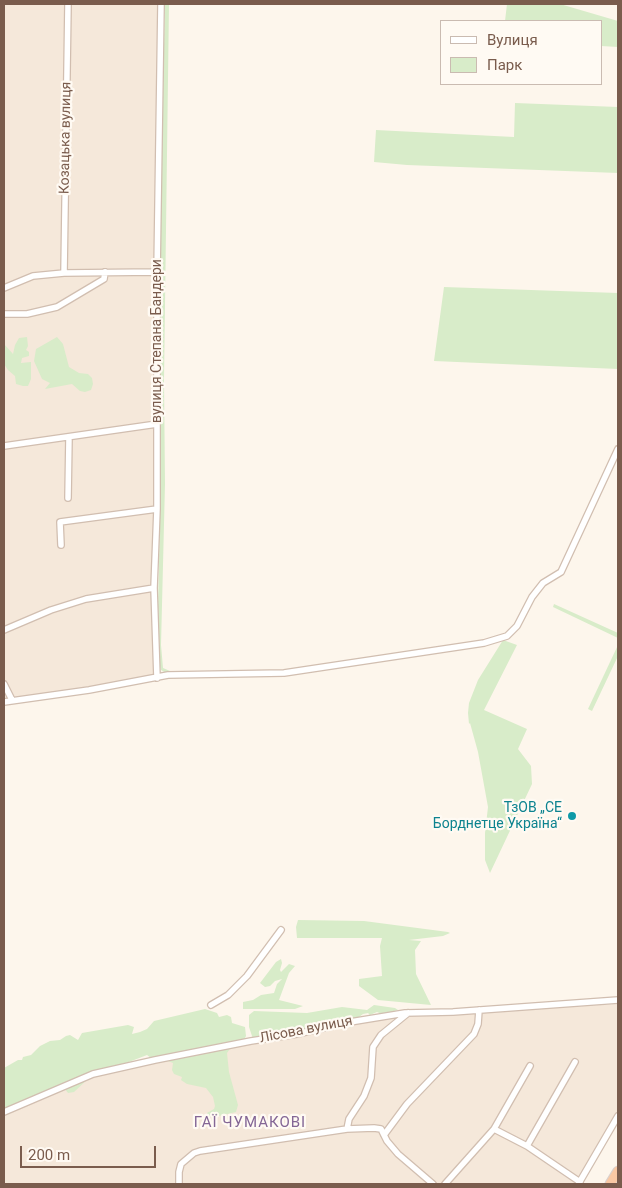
<!DOCTYPE html>
<meta charset="utf-8">
<style>
body{margin:0}
#map{position:relative;width:622px;height:1188px;overflow:hidden;background:#fdf6ec;font-family:Roboto,sans-serif}
canvas{display:block}
.frame{position:absolute;inset:0;border:5px solid #7a5c4d;pointer-events:none}
.legend{position:absolute;left:440px;top:20px;width:162px;height:65px;box-sizing:border-box;background:#fffaf3;border:1px solid #cabbb1;margin:0;padding:6px 9px;list-style:none;font-size:15px;color:#7a5c4d}
.legend li{display:flex;align-items:center;gap:10px;height:25px}
.legend b{width:25px;border:1px solid #cabbb1}
.scale{position:absolute;left:20px;top:1146px;width:136px;height:22px;box-sizing:border-box;border:2px solid #7a5c4d;border-top:0;padding-left:6px;font-size:15px;line-height:18px;white-space:nowrap;color:#7a5c4d;-webkit-text-stroke:4px #fffaf3;paint-order:stroke}
</style>
<div id="map">
<canvas width="622" height="1188"></canvas>
<div class="frame"></div>
<ul class="legend">
<li><b style="height:6px;background:#fff"></b>Вулиця</li>
<li><b style="height:14px;background:#d8ecc9"></b>Парк</li>
</ul>
<div class="scale">200 m</div>
</div>
<script>
const ctx = document.querySelector('canvas').getContext('2d');
ctx.lineJoin = 'round';
function fill(path, color) {
  ctx.fillStyle = color;
  ctx.fill(path, 'evenodd');
}
function poly(rows) {
  const path = new Path2D();
  for (const r of rows) {
    path.moveTo(r[0], r[1]);
    for (let i = 2; i < r.length; i += 2) path.lineTo(r[i], r[i + 1]);
  }
  return path;
}
function stroke(path, color, width, dash) {
  ctx.strokeStyle = color;
  ctx.lineWidth = width;
  ctx.lineCap = dash ? 'butt' : 'round';
  ctx.setLineDash(dash || []);
  ctx.stroke(path);
}
function label(font, color, halo, rows, align = 'center') {
  ctx.font = font + ' Roboto,sans-serif';
  ctx.lineWidth = 4.5;
  ctx.setLineDash([]);
  ctx.textBaseline = 'middle';
  ctx.strokeStyle = halo;
  ctx.fillStyle = color;
  for (const [text, x, y, turn = 0] of rows) {
    ctx.save();
    ctx.translate(x, y);
    ctx.rotate((+turn || 0) * Math.PI / 180);
    ctx.textAlign = isNaN(turn) ? turn : align;
    if (halo) ctx.strokeText(text, 0, 0);
    ctx.fillText(text, 0, 0);
    ctx.restore();
  }
}
fill(poly([
 [4,4,161,4,155,676,104,686,4,699],
 [618,1004,618,1115,581,1184,4,1184,4,1108,110,1066,292,1038,358,1023,413,1016]
]), '#f5e8da');
fill(poly([
 [165,4,169,4,164,380,165,484,161,645,163,668,170,671,200,671,166,673,161,670,160,666,158,606,160,519,159,242],
 [507,4,560,4,618,21,618,47,601,46,601,21,505,21],
 [515,103,618,107,618,173,407,165,374,162,376,130,514,137],
 [444,287,618,293,618,369,434,361],
 [27,337,28,346,26,350,29,352,29,356,22,358,21,363,31,362,31,379,28,386,23,386,16,384,15,376,8,370,4,364,4,344,13,354,15,345,19,338],
 [57,337,63,344,69,367,79,373,88,374,92,378,93,384,91,390,85,392,80,391,72,384,45,389,50,383,42,379,34,361,36,349],
 [554,604,618,633,618,638,553,607],
 [503,640,517,645,484,710,527,729,518,749,531,766,532,784,490,873,485,860,485,833,488,807,478,752,470,723,469,724,468,713,469,703,478,680],
 [618,645,618,656,592,711,588,709],
 [298,920,364,921,448,932,450,933,443,936,409,940,421,941,415,950,416,974,431,1005,378,1000,359,986,359,979,382,976,380,946,382,938,297,938,296,927],
 [281,959,282,963,280,970,281,972,289,964,295,966,289,973,279,1000,303,1006,295,1009,243,1009,243,1002,253,1000,261,995,274,993,277,984,282,979,275,981,270,986,265,987,260,983,276,962],
 [374,1005,395,1008,398,1010,382,1014,377,1012,370,1015,368,1013,363,1014,355,1020,351,1028,346,1025,253,1039,249,1027,249,1015,254,1011,307,1013,342,1007,367,1010],
 [205,1009,217,1013,219,1017,227,1015,231,1017,232,1023,245,1027,246,1036,244,1040,234,1043,227,1053,229,1072,238,1105,236,1112,219,1116,208,1116,207,1113,214,1109,215,1106,213,1097,206,1088,187,1084,181,1080,182,1077,174,1074,172,1070,173,1063,168,1061,157,1063,147,1055,90,1077,74,1092,68,1093,65,1089,4,1111,4,1068,18,1060,22,1060,23,1057,31,1055,40,1046,50,1041,60,1040,66,1036,70,1035,78,1040,82,1033,128,1025,134,1027,132,1034,140,1032,147,1029,154,1021]
]), '#d8ecc9');
const minor = poly([
 [64,273,68,4],
 [4,288,33,276,64,273,157,272],
 [4,314,27,314,57,307,104,279,105,272],
 [4,446,157,424],
 [68,498,69,437],
 [61,545,60,522,157,509],
 [4,630,51,610,86,599,154,588],
 [157,678,154,588,157,509,157,272,161,4],
 [4,684,12,700],
 [4,702,89,690,168,675,284,673,484,643,507,636,517,626,532,597,543,583,561,572,618,449],
 [211,1005,228,995,247,976,281,930],
 [4,1112,93,1074,155,1060,251,1041,297,1034,350,1022,405,1013,453,1012,618,1000],
 [347,1129,349,1119,364,1096,371,1078,373,1047,381,1035,408,1013],
 [494,1129,527,1146,580,1182],
 [384,1135,407,1104,474,1034,478,1024,479,1010],
 [527,1146,575,1062],
 [579,1183,618,1116],
 [179,1184,179,1172,181,1164,194,1153,200,1151,347,1129,374,1128,381,1129,387,1141,398,1154,433,1184],
 [445,1184,494,1129,530,1066]
]);
const trunk = poly([
 [610,1184,618,1171]
]);
stroke(minor, '#d1beb0', 8);
stroke(trunk, '#dad1cd', 11);
stroke(minor, '#fff', 5.5);
stroke(trunk, '#f9c8a4', 9);
for (const [x, y, r, color] of [
 [572,816,5,"#0f9aa8"]
]) {
  const dot = new Path2D();
  dot.arc(x, y, r, 0, 2 * Math.PI);
  ctx.fillStyle = color;
  ctx.fill(dot);
  stroke(dot, '#fffaf3', 2);
}
label('14px', '#7a5c4d', '#fffaf3', [
 ["Козацька вулиця",66,138,-89],
 ["вулиця Степана Бандери",157,341,-90],
 ["Лісова вулиця",306,1030,-11]
]);
label('14px', '#0d838f', '#fffaf3', [
 ["ТзОВ „СЕ",562,808],
 ["Борднетце Україна“",562,824]
], 'right');
ctx.letterSpacing = '1px';
label('15px', '#846695', '#fffaf3', [
 ["ГАЇ ЧУМАКОВІ",250,1123]
]);
ctx.letterSpacing = '0px';
</script>
